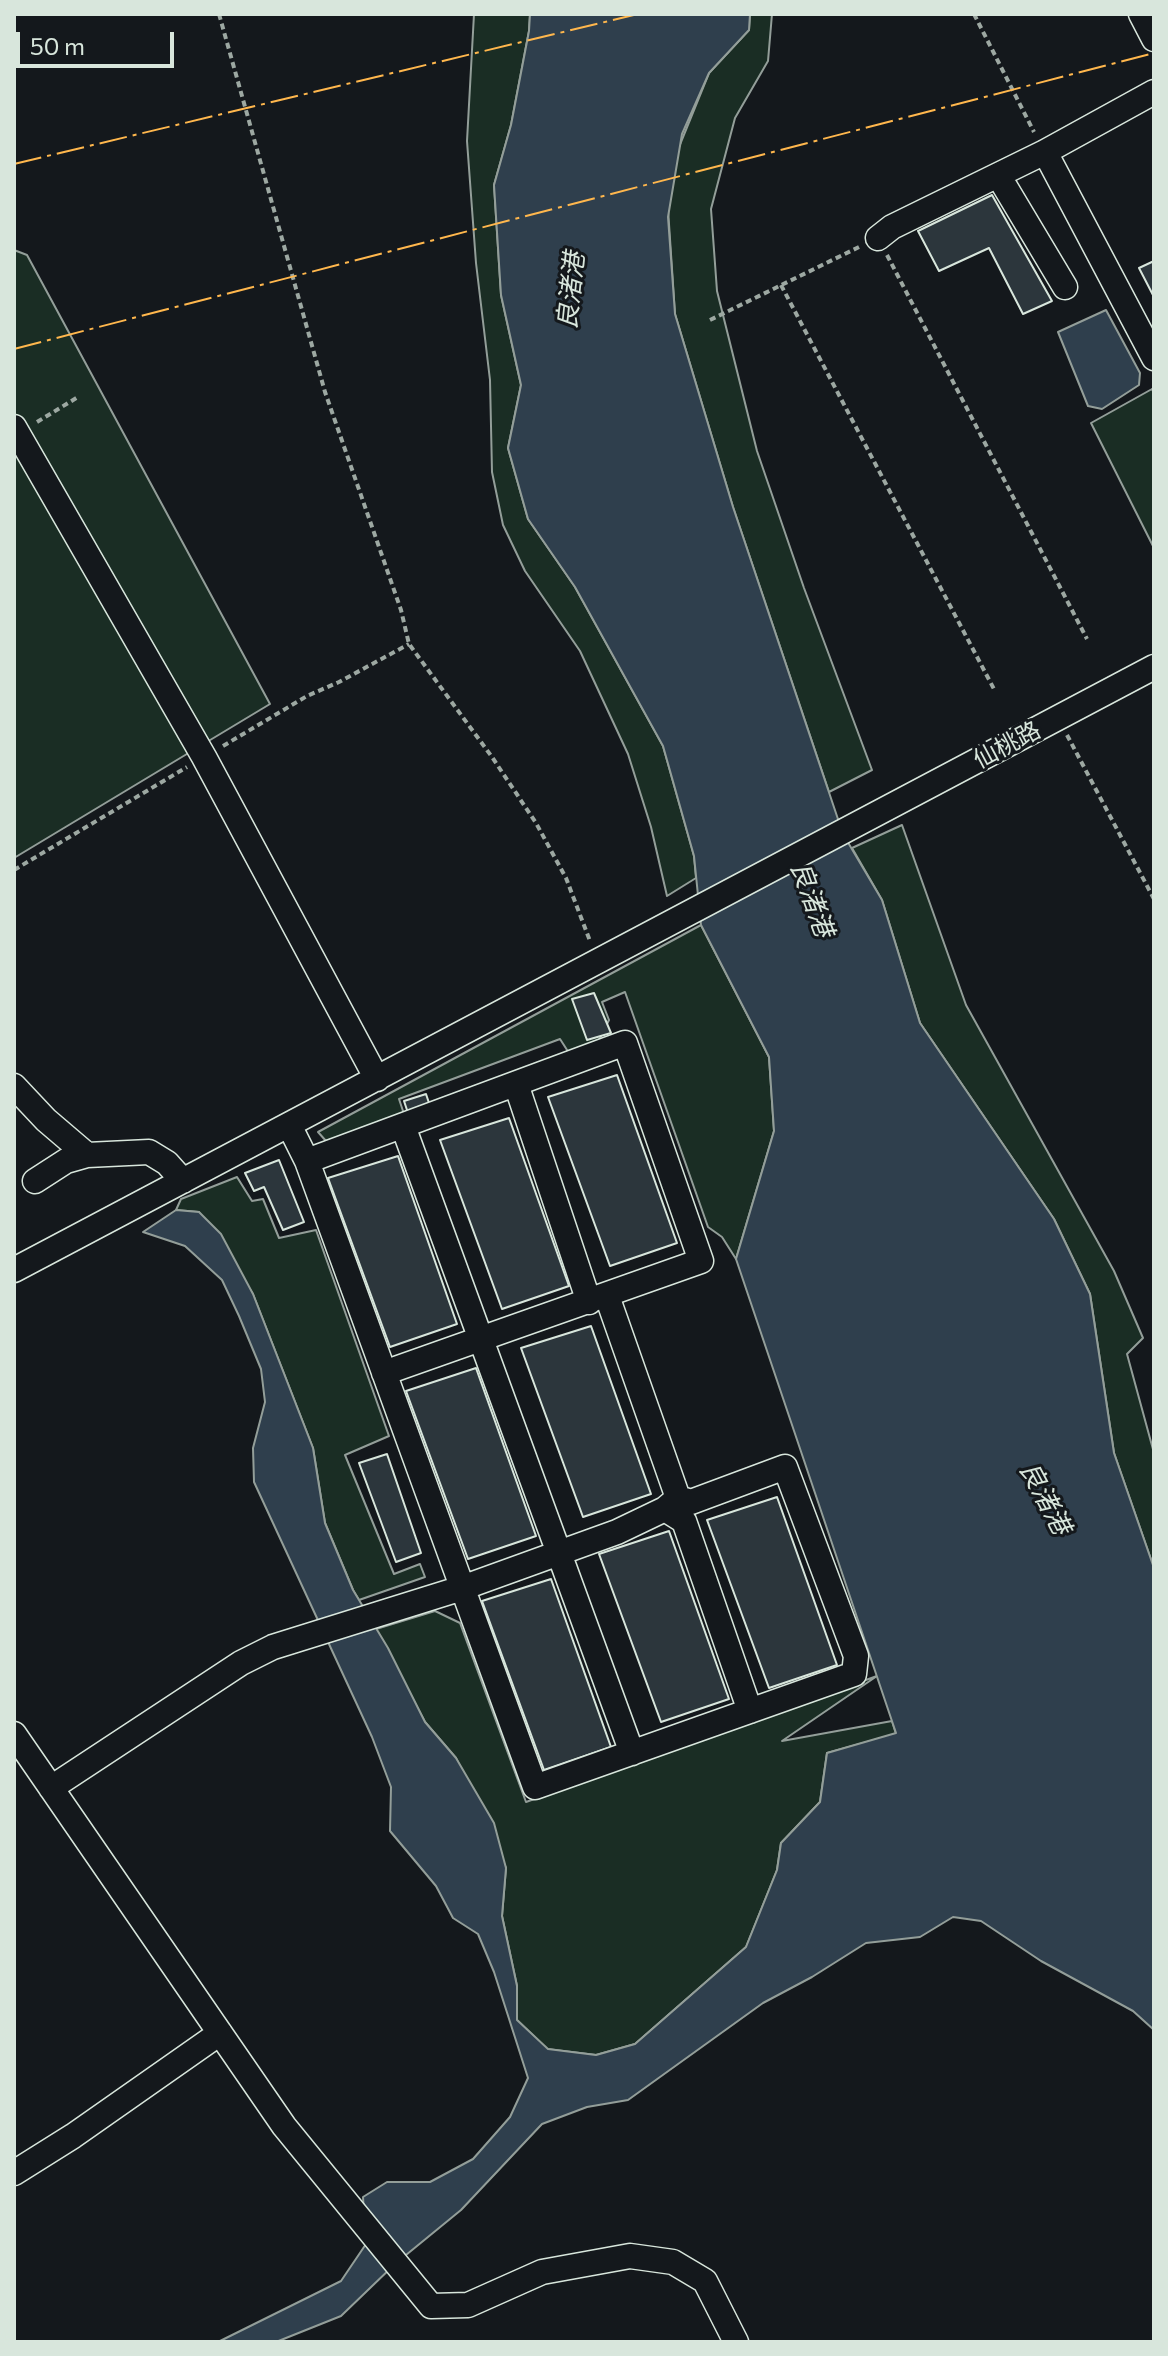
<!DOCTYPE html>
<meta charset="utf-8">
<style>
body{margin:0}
#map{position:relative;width:1168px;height:2356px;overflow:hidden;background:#14181c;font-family:Commissioner,sans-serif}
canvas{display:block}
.frame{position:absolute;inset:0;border:16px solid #d8e6dc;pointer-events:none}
.scale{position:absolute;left:16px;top:32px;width:158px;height:36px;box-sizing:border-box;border:4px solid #d8e6dc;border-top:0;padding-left:10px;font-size:24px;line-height:28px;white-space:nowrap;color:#d8e6dc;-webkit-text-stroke:6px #14181c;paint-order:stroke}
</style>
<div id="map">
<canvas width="1168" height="2356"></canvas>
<div class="frame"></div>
<div class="scale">50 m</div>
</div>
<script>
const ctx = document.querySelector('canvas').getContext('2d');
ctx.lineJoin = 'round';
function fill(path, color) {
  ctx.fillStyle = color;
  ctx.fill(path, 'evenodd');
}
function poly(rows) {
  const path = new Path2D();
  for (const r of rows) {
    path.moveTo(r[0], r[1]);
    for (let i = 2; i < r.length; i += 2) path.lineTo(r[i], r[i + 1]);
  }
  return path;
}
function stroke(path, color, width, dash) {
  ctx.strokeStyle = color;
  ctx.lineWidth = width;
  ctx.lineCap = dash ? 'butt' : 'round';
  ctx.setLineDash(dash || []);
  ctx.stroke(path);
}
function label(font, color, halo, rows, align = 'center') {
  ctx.font = font + ' Commissioner,"Noto Sans SC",sans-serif';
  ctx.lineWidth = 6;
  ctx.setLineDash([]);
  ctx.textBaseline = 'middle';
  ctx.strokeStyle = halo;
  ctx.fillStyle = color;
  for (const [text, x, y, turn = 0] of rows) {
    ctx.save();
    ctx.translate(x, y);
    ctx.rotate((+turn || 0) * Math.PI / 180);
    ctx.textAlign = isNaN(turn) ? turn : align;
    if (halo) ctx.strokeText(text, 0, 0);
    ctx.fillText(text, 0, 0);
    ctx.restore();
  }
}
const green = poly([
 [474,14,530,14,529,31,511,125,494,185,501,295,521,385,508,448,528,519,575,587,663,746,694,856,696,878,667,896,651,827,628,754,580,651,525,571,503,525,492,472,490,380,476,263,467,141,474,14],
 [750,14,772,14,768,61,735,118,711,209,717,291,757,451,804,588,872,770,829,792,733,507,675,314,666,179,709,73,749,30,750,14],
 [14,250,27,255,270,704,14,858,14,250],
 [1152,389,1154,394,1154,548,1091,423,1152,389],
 [902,825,966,1005,1114,1271,1143,1338,1127,1354,1154,1453,1154,1568,1114,1453,1090,1294,1054,1219,920,1023,882,900,852,848,902,825],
 [701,925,769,1057,774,1131,736,1259,722,1237,708,1227,625,992,602,1002,609,1020,598,1042,569,1053,560,1039,399,1099,405,1117,326,1141,318,1132,701,925],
 [237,1177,252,1201,263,1199,279,1238,316,1230,389,1436,345,1455,394,1574,420,1564,425,1577,359,1600,353,1590,325,1523,313,1448,253,1294,199,1212,176,1210,181,1199,237,1177],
 [435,1611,460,1623,526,1802,877,1676,782,1741,892,1721,896,1734,827,1753,820,1802,781,1843,777,1870,746,1947,635,2044,596,2055,547,2049,517,2020,517,1986,502,1916,506,1868,456,1758,425,1722,376,1629,435,1611]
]);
fill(green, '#1a2d24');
stroke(green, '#939e99', 2);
const water = poly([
 [530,14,750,14,749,30,709,73,682,134,668,217,675,314,733,507,843,834,882,900,920,1023,1054,1219,1090,1294,1114,1453,1154,1568,1154,2030,1133,2011,1041,1961,981,1921,953,1917,920,1937,866,1943,812,1977,763,2003,628,2100,587,2107,542,2124,461,2210,395,2264,341,2316,276,2342,218,2342,341,2281,366,2244,363,2197,387,2182,430,2182,473,2159,510,2117,528,2078,494,1972,478,1934,453,1918,436,1886,390,1831,391,1787,372,1737,254,1482,253,1448,265,1402,261,1369,239,1316,222,1280,185,1246,143,1232,176,1210,199,1212,221,1234,253,1294,313,1448,325,1523,353,1590,388,1648,425,1722,456,1758,494,1823,506,1868,502,1916,517,1986,517,2020,548,2049,596,2055,635,2044,746,1947,777,1870,781,1843,820,1802,827,1753,896,1733,736,1259,774,1131,769,1057,701,925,694,856,663,746,575,587,528,519,508,448,521,385,501,295,494,185,511,125,529,31,530,14],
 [1106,310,1140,373,1139,385,1102,409,1088,406,1058,332,1106,310]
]);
fill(water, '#2f3f4d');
stroke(water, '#939e99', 2);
const building = poly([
 [992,195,1052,301,1023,314,989,248,939,271,918,231,992,195],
 [1154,261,1154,297,1139,268,1154,261],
 [594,993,611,1033,587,1040,572,999,594,993],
 [617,1075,677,1243,610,1266,548,1097,617,1075],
 [426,1094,430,1106,408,1113,404,1101,426,1094],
 [509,1118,569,1286,502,1309,440,1140,509,1118],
 [398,1156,457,1324,390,1347,328,1178,398,1156],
 [279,1160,304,1222,283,1230,264,1187,254,1191,245,1173,279,1160],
 [591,1326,651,1494,583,1517,521,1348,591,1326],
 [476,1368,536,1536,468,1559,406,1391,476,1368],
 [387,1454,421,1553,396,1562,359,1463,387,1454],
 [777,1497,837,1665,769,1688,707,1520,777,1497],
 [669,1531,729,1699,661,1722,599,1554,669,1531],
 [551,1579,611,1747,544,1770,482,1601,551,1579]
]);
fill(building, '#2c363c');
stroke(building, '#d8e6dc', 2);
const minor = poly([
 [1141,14,1154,39],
 [1045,152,1154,358],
 [998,175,1065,287],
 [878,238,892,227,1045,152,1154,92],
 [14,427,204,757,377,1079],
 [516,1084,589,1302],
 [14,1086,46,1120,87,1155],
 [289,1125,307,1161,535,1787,854,1674,856,1656,785,1467,691,1502,678,1498],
 [403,1126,632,1753],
 [307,1161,625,1043,701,1261,384,1373],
 [35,1181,66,1161,87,1155,149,1152,167,1163,183,1181],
 [14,1270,1154,667],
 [665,1509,684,1521,750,1711],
 [14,1734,284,2126,431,2306,468,2305,542,2272,630,2256,673,2262,705,2281,736,2342],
 [51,1788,241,1663,273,1647,462,1588,617,1532,665,1509,678,1498,607,1296],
 [14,2173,73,2136,220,2033]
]);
stroke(minor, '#d8e6dc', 27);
stroke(poly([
 [219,14,325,392,401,610,409,644,492,757,536,823,566,878,590,941],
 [974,14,1034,132],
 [887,255,1087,639],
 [781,285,995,691],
 [710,320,859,247],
 [37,422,78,397],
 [1067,735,1154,899],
 [223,746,307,696,339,682,409,644],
 [14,870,187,767]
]), '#9da8a2', 4, [6, 4]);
stroke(minor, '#14181c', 24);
stroke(poly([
 [14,164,638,14],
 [14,349,1154,53]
]), '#ffb74d', 2, [28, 6, 4, 6]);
label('24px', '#d8e6dc', '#14181c', [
 ["仙桃路",1007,745,-28]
]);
label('italic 26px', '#d8e6dc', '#14181c', [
 ["良渚港",571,291,-84],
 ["良渚港",812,899,70],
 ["良渚港",1045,1498,62]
]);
</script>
